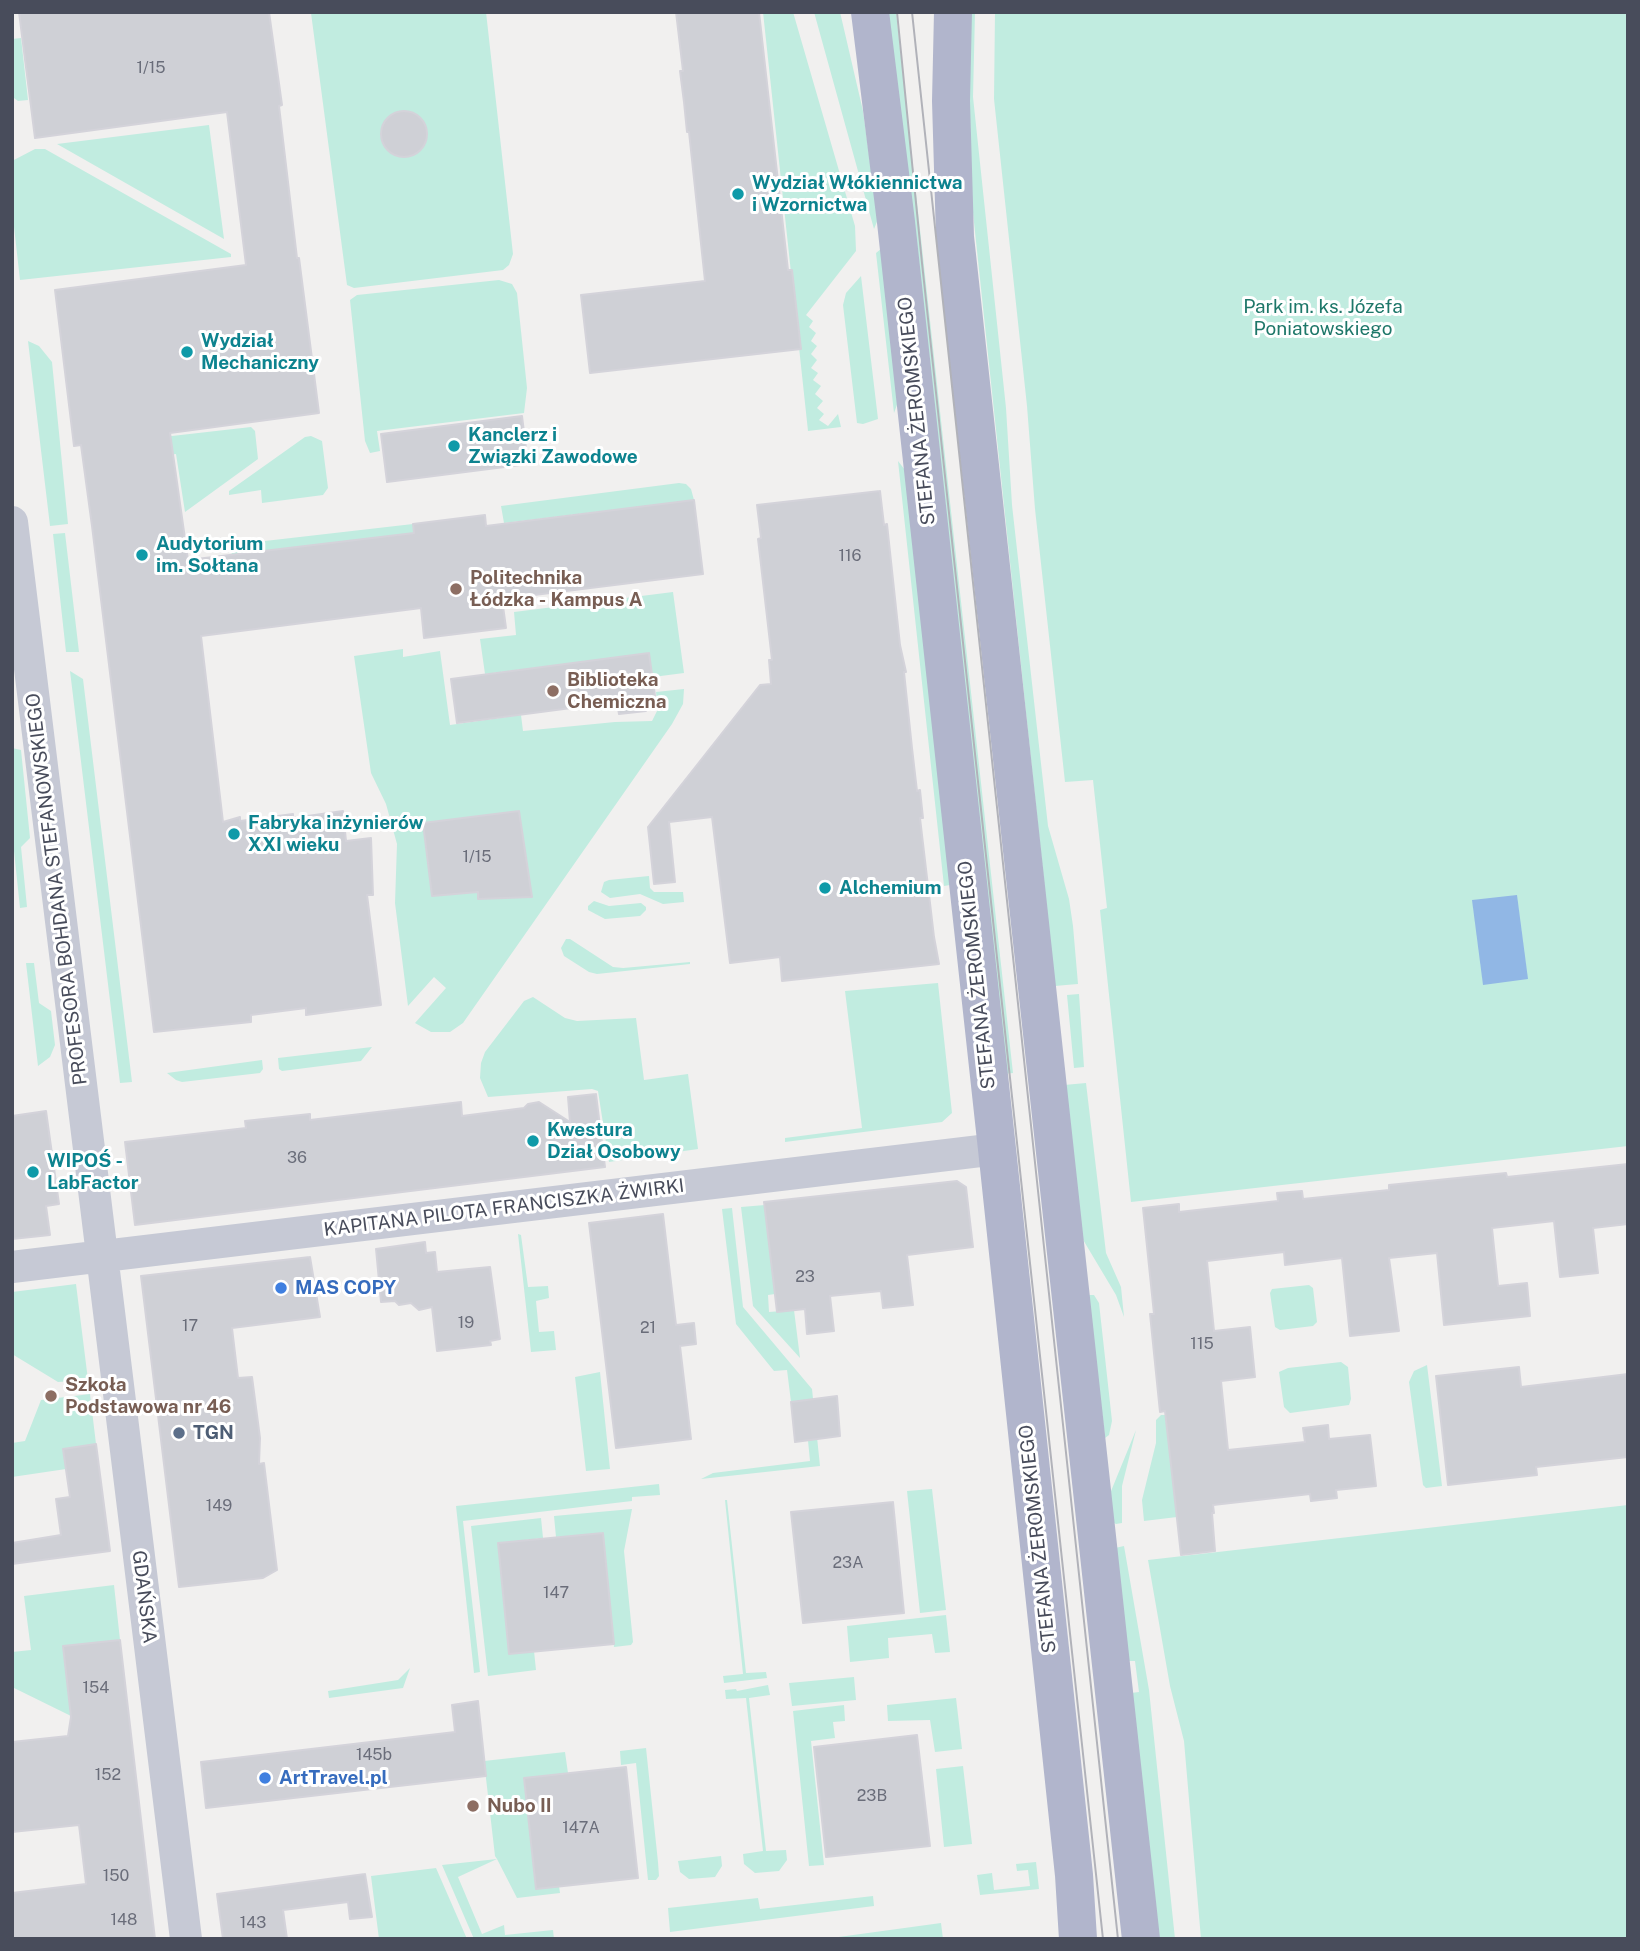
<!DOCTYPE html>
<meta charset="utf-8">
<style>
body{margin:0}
#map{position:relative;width:1640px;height:1951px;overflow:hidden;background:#f1f0ef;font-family:"Public Sans",sans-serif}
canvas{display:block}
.frame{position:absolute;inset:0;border:14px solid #484c5b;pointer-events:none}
</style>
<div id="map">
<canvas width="1640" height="1951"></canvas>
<div class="frame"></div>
</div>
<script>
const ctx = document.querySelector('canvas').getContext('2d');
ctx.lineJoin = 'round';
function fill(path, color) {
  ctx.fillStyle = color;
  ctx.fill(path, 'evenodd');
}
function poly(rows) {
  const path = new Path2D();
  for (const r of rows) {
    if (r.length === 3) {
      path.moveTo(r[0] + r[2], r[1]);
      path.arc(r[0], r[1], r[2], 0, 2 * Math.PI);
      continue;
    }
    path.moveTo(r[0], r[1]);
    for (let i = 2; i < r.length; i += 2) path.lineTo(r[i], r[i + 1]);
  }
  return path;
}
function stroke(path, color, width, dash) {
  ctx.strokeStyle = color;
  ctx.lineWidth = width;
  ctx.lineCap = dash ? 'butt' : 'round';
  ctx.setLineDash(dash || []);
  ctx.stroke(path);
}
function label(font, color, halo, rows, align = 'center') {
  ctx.font = font + ' "Public Sans",sans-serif';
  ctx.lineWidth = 6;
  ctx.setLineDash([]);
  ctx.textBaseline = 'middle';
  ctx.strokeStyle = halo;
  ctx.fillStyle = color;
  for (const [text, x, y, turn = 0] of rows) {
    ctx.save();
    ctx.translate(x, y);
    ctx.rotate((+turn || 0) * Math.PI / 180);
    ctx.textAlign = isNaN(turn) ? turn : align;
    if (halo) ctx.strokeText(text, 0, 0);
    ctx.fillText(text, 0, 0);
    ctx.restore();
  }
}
fill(poly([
 [312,12,486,12,513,254,509,265,503,270,354,288,347,285,311,13],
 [763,12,793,12,855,226,856,251,806,315,813,321,809,327,816,333,811,341,817,346,811,354,817,360,811,368,818,373,813,380,821,386,815,394,823,401,817,408,824,414,819,420,828,426,838,414,841,427,808,431],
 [814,12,840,12,863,111,878,219,874,229],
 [885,12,896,12,1013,1073,1003,1074],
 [971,12,975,12,973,97,1006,408,1012,505,1048,826,1069,899,1073,926,1078,984,1066,985,1055,986,971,194,969,39],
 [995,12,1628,12,1628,1146,1131,1202,1100,910,1107,908,1093,780,1065,782,1035,509,1027,406,994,99],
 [21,38,28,100,18,101,14,98,12,79,12,39],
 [209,125,224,239,57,144],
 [35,149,45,149,231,254,231,257,20,280,12,209,12,161],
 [882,248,898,402,894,413,876,253],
 [861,276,878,419,863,424,857,423,843,305,846,293],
 [499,280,512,284,517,293,527,388,524,413,377,431,380,451,370,453,365,441,350,300,357,295],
 [28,341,39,346,52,362,68,524,50,526],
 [251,427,255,431,258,459,185,512,176,454,131,460,128,441],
 [311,436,322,441,328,488,323,495,262,503,261,490,229,495,229,491,305,437],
 [898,461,905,470,950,885,944,886],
 [679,483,686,484,691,489,694,500,504,523,501,506],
 [413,524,414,533,232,555,230,545],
 [65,533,79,652,66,652,53,534],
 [673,592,684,673,653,677,649,653,485,674,480,639,516,635,514,612],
 [403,649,403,657,440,651,450,725,521,715,523,731,615,722,652,721,658,709,656,692,684,689,683,704,672,724,463,1023,450,1032,431,1032,415,1023,446,988,434,977,408,1006,395,903,397,844,386,804,371,773,354,656],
 [70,671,83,679,132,1082,120,1083],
 [12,748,21,750,30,838,21,847,27,907,20,908,12,832],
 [649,876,650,888,654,892,683,892,684,902,663,904,640,894,610,898,601,892,604,882,609,880],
 [594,901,609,906,641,903,646,907,646,910,640,916,605,919,588,910,588,906],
 [566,939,570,939,613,967,623,968,690,962,690,964,597,974,589,972,564,956,561,948],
 [26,963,34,963,39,1003,51,1011,55,1045,50,1057,38,1066],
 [938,983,952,1113,942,1122,785,1142,785,1138,862,1128,845,991],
 [1079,994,1084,1067,1074,1068,1067,995],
 [533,997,565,1018,577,1021,636,1018,644,1080,688,1074,698,1149,609,1162,598,1091,592,1089,488,1097,480,1078,481,1063,485,1052,524,1001],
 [372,1047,361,1061,282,1071,279,1069,278,1058],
 [262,1060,263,1069,260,1073,182,1082,176,1080,167,1073],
 [1086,1083,1106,1253,1121,1287,1124,1317,1116,1295,1082,1238,1064,1085],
 [765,1205,775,1294,768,1295,769,1312,794,1310,800,1358,753,1306,741,1207],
 [732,1208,743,1307,812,1389,820,1466,701,1479,713,1473,810,1461,804,1400,791,1402,787,1370,774,1371,736,1324,722,1209],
 [518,1234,521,1235,528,1287,548,1286,549,1298,536,1301,539,1332,554,1331,556,1350,531,1352],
 [76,1284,88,1380,58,1382,12,1354,12,1292],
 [1309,1285,1313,1288,1317,1322,1313,1326,1280,1330,1275,1327,1270,1293,1272,1289],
 [1088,1295,1094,1295,1099,1303,1112,1421,1109,1435,1105,1438],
 [1341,1362,1348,1367,1351,1399,1349,1405,1290,1413,1284,1407,1279,1372,1288,1368],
 [1427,1365,1442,1486,1426,1488,1423,1485,1409,1382,1414,1371],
 [600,1372,610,1469,586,1471,575,1377],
 [90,1394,96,1444,63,1449,66,1469,12,1477,12,1443,25,1441,41,1400],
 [1161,1415,1165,1415,1177,1517,1144,1521,1142,1500,1156,1443,1156,1420],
 [1136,1430,1122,1486,1122,1523,1116,1524,1112,1522,1109,1496],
 [659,1484,660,1495,632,1497,632,1501,463,1521,480,1672,474,1673,456,1506],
 [932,1489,946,1610,920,1613,907,1491],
 [725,1500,727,1500,746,1673,766,1672,767,1678,724,1683,723,1676,743,1674],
 [1628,1505,1628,1939,1201,1939,1184,1741,1170,1686,1148,1560],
 [632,1509,624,1551,633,1642,631,1645,614,1647,603,1533,556,1537,554,1516],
 [541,1518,543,1538,498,1543,534,1651,536,1670,488,1676,471,1526],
 [1124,1546,1149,1690,1175,1939,1157,1939,1131,1693,1139,1692,1135,1661,1127,1661,1115,1548],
 [114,1585,120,1640,63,1646,71,1716,12,1687,12,1652,31,1650,24,1596],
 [946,1615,950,1652,935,1653,932,1634,888,1638,889,1658,850,1662,847,1626],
 [410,1668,403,1688,329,1698,328,1691,398,1680],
 [854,1677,856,1700,792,1706,789,1683],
 [768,1685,770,1695,749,1698,766,1851,786,1850,787,1860,779,1871,755,1873,744,1864,743,1854,763,1851,746,1698,726,1699,725,1690,736,1689,737,1691],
 [956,1698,962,1749,935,1752,930,1720,888,1721,887,1705],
 [844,1705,845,1721,833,1722,835,1738,811,1741,824,1865,809,1866,793,1711],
 [646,1748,658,1862,659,1876,656,1880,648,1880,636,1763,621,1765,620,1751],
 [565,1752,568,1773,524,1779,536,1888,559,1886,560,1893,517,1898,497,1859,458,1877,482,1934,504,1925,505,1935,553,1930,554,1939,474,1939,442,1865,497,1859,495,1856,484,1761],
 [963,1766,972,1844,944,1847,936,1769],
 [721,1856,722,1866,715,1877,689,1879,680,1872,678,1861],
 [1036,1862,1039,1889,980,1895,977,1875,992,1873,994,1890,1030,1886,1028,1870,1017,1871,1016,1864],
 [436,1868,467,1939,379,1939,371,1876],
 [873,1896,874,1906,670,1932,668,1908,758,1898,760,1909],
 [941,1923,943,1939,824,1939]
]), '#c1ece0');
fill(poly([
 [1517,895,1528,979,1483,985,1472,900]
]), '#91b7e5');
const building = poly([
 [19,12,269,12,282,105,279,106,297,258,299,258,319,413,170,433,188,560,414,533,413,524,485,515,486,526,694,500,703,574,502,599,506,628,424,638,421,608,201,636,223,822,240,817,240,821,293,814,293,818,343,811,346,841,371,838,373,895,367,895,381,1005,306,1015,306,1008,251,1015,251,1022,154,1032,92,526,81,445,74,446,55,290,246,265,227,112,35,138,19,12],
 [676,12,759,12,788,270,792,270,801,349,590,373,581,295,705,281,689,132,687,132,684,102,680,71,683,71,676,12],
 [404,134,23],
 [522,416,528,464,387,482,381,434,522,416],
 [880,491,884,525,887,524,900,645,906,672,904,672,912,748,917,791,920,790,923,818,920,818,934,937,939,964,782,981,780,957,730,963,712,817,669,822,675,882,654,884,648,827,760,685,771,684,769,660,772,660,758,539,761,538,757,505,880,491],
 [649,653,655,696,644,697,646,711,619,714,617,702,457,723,451,679,649,653],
 [519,811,532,897,478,899,478,892,432,896,423,823,519,811],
 [596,1094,605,1167,135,1225,125,1142,246,1128,245,1121,310,1114,310,1120,461,1102,462,1116,524,1108,528,1104,539,1102,570,1122,568,1097,596,1094],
 [46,1111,59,1204,46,1206,50,1235,12,1239,12,1116,46,1111],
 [1628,1164,1628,1224,1593,1228,1598,1273,1560,1277,1554,1221,1492,1228,1498,1286,1527,1283,1530,1316,1444,1325,1437,1253,1389,1258,1399,1331,1350,1336,1342,1258,1285,1265,1284,1252,1207,1261,1214,1331,1250,1327,1255,1377,1221,1381,1228,1450,1305,1442,1303,1428,1328,1425,1329,1439,1370,1435,1376,1486,1336,1490,1337,1498,1311,1501,1310,1494,1213,1505,1214,1513,1212,1513,1215,1551,1181,1555,1165,1411,1160,1412,1150,1314,1154,1314,1143,1208,1179,1204,1179,1212,1278,1201,1277,1193,1302,1191,1303,1199,1389,1190,1389,1185,1506,1173,1507,1177,1628,1164],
 [957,1181,966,1187,973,1247,907,1255,913,1305,883,1308,881,1291,830,1296,834,1331,807,1334,805,1309,777,1312,764,1202,957,1181],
 [663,1214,676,1325,694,1323,696,1344,680,1346,691,1439,616,1448,589,1223,663,1214],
 [425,1242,426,1253,435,1252,437,1272,490,1267,500,1339,490,1341,491,1345,437,1351,432,1307,419,1310,411,1303,399,1305,395,1301,381,1302,376,1249,425,1242],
 [310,1257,320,1317,232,1328,238,1378,252,1377,260,1438,259,1464,264,1463,277,1570,263,1578,179,1587,141,1276,310,1257],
 [1519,1367,1521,1387,1628,1374,1628,1457,1536,1467,1537,1475,1448,1485,1436,1376,1519,1367],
 [837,1396,840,1436,795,1442,791,1402,837,1396],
 [96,1444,110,1551,12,1564,12,1543,61,1535,56,1499,70,1497,63,1449,96,1444],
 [893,1502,904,1613,803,1623,791,1512,893,1502],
 [603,1533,614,1644,509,1654,498,1543,603,1533],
 [120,1640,155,1939,12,1939,12,1893,86,1884,79,1825,12,1832,12,1742,68,1736,71,1717,63,1646,120,1640],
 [478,1701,486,1776,206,1808,201,1762,455,1732,452,1705,478,1701],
 [917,1735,930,1846,826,1857,814,1747,917,1735],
 [626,1767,638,1878,536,1889,524,1778,626,1767],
 [365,1874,372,1917,350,1919,348,1902,283,1910,287,1939,223,1939,217,1894,365,1874]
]);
fill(building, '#cfd0d6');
stroke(building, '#d4d3da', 2);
stroke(poly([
 [12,522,186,1939],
 [12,1267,997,1149]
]), '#c6c9d5', 32);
stroke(poly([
 [870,12,896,222,997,1149,1074,1875,1078,1939],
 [953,12,951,101,955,237,1141,1939]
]), '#b1b5cc', 38);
stroke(poly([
 [897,12,922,263,1103,1939],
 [912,12,1118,1939]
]), '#b1b2b9', 2);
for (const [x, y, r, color] of [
 [738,194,7,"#0f9aa8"],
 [187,352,7,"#0f9aa8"],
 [454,446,7,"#0f9aa8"],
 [142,555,7,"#0f9aa8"],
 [456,589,7,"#8d6e63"],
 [553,691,7,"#8d6e63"],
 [234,834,7,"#0f9aa8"],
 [825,888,7,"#0f9aa8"],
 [533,1141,7,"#0f9aa8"],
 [33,1172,7,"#0f9aa8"],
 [281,1288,7,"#3f7fe0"],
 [51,1396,7,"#8d6e63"],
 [179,1433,7,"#5c6f8a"],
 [265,1778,7,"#3f7fe0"],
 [473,1806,7,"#8d6e63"]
]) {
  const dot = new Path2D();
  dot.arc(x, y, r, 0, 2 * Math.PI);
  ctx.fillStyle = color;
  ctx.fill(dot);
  stroke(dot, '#fff', 2.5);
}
label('16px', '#6a6d7a', null, [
 ["1/15",151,68],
 ["116",850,556],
 ["1/15",477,857],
 ["36",297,1158],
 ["23",805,1277],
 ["19",466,1323],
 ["17",190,1326],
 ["21",648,1328],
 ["115",1202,1344],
 ["149",219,1506],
 ["23A",848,1563],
 ["147",556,1593],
 ["154",96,1688],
 ["145b",374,1755],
 ["152",108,1775],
 ["23B",872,1796],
 ["147A",581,1828],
 ["150",116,1876],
 ["148",124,1920],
 ["143",253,1923]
]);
label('bold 19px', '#0d838f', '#fff', [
 ["Wydział Włókiennictwa",752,183],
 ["i Wzornictwa",752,205],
 ["Wydział",201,341],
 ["Mechaniczny",201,363],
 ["Kanclerz i",468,435],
 ["Związki Zawodowe",468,457],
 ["Audytorium",156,544],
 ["im. Sołtana",156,566],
 ["Fabryka inżynierów",248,823],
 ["XXI wieku",248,845],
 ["Alchemium",839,888],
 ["Kwestura",547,1130],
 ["Dział Osobowy",547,1152],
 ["WIPOŚ -",47,1161],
 ["LabFactor",47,1183]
], 'left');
label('19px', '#1e7769', '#fff', [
 ["Park im. ks. Józefa",1323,307],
 ["Poniatowskiego",1323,329]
]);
label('19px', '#484c5b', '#fff', [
 ["STEFANA ŻEROMSKIEGO",917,411,-96],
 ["PROFESORA BOHDANA STEFANOWSKIEGO",57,889,-97],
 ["STEFANA ŻEROMSKIEGO",977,975,-96],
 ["KAPITANA PILOTA FRANCISZKA ŻWIRKI",504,1208,-7],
 ["STEFANA ŻEROMSKIEGO",1038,1539,-96],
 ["GDAŃSKA",144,1597,83]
]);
label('bold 19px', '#785e54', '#fff', [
 ["Politechnika",470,578],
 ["Łódzka - Kampus A",470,600],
 ["Biblioteka",567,680],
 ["Chemiczna",567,702],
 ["Szkoła",65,1385],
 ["Podstawowa nr 46",65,1407],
 ["Nubo II",487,1806]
], 'left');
label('bold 19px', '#366cbe', '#fff', [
 ["MAS COPY",295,1288],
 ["ArtTravel.pl",279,1778]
], 'left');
label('bold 19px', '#4e5e75', '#fff', [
 ["TGN",193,1433]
], 'left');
</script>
